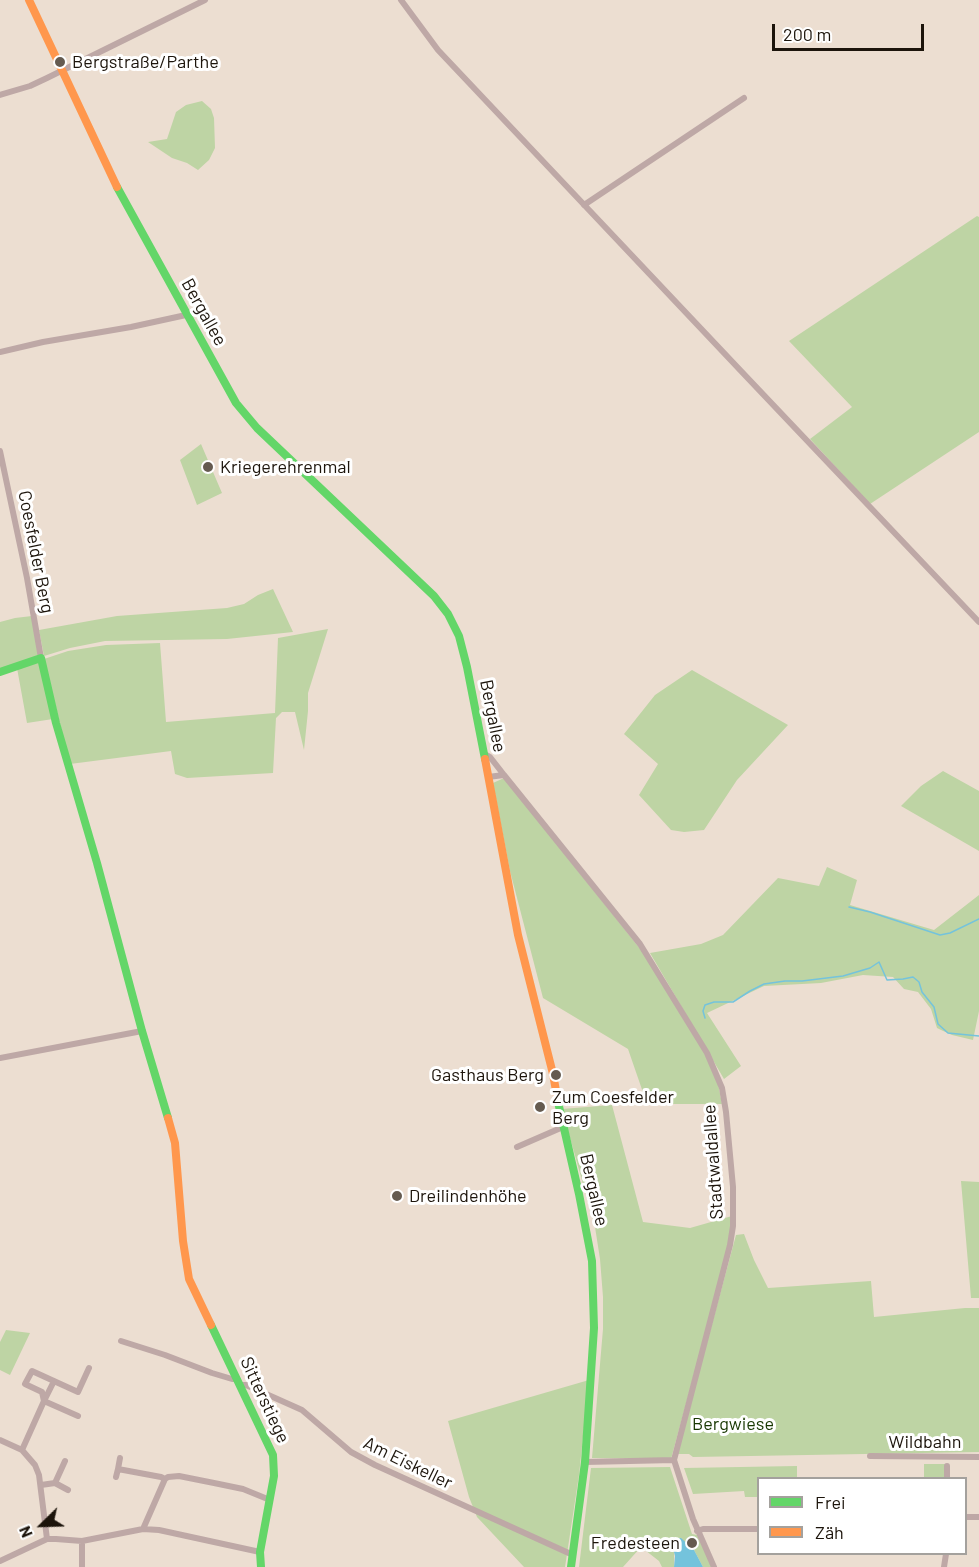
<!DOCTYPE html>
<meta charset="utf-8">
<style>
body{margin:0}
#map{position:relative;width:979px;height:1567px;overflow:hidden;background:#ecded1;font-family:Barlow,sans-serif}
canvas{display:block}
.legend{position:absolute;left:757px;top:1477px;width:210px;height:78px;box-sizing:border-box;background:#fff;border:2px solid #a4a19d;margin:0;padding:8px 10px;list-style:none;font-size:18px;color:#1c140b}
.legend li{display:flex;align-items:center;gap:12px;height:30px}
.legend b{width:30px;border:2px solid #a4a19d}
.north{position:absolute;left:12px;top:1495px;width:60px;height:60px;-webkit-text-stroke:4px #fff;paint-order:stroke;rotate:247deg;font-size:16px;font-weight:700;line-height:24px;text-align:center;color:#1c140b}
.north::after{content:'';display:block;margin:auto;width:21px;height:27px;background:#1c140b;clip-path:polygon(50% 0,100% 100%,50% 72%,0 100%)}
.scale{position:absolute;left:772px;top:24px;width:152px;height:27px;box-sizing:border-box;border:3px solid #1c140b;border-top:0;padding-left:8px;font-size:18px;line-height:21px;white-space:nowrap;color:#1c140b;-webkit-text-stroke:4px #fff;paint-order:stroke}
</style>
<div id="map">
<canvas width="979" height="1567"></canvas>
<ul class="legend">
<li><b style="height:8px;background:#63d668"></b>Frei</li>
<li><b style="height:8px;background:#ff974d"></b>Zäh</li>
</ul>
<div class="north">N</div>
<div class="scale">200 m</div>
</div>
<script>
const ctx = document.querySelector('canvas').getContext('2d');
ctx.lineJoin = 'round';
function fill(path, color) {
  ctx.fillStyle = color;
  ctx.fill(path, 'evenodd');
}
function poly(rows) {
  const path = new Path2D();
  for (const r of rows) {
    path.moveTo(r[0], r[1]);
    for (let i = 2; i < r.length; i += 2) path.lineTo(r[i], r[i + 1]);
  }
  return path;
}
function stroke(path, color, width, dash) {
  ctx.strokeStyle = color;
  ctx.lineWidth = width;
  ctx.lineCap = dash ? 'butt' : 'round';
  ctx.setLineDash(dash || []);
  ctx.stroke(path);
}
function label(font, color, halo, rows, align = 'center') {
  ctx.font = font + ' Barlow,sans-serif';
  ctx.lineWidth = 6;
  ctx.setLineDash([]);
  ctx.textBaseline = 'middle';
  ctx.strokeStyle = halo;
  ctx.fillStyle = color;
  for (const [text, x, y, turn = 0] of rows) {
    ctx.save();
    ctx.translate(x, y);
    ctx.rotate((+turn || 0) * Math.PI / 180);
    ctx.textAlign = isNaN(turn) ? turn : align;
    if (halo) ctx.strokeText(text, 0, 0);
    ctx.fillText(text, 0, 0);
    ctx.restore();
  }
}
fill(poly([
 [202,101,211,109,214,118,215,148,209,160,198,170,187,163,172,158,148,142,167,139,176,112,186,105],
 [977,216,979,217,979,432,870,504,810,439,852,407,789,341],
 [201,444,222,493,197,505,180,460],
 [273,589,293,632,227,639,105,641,70,648,44,656,39,630,117,616,227,608,244,604,258,595],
 [32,616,40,658,0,670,0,622,15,618],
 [328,629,308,693,308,711,304,750,295,712,282,712,276,718,273,773,187,778,175,774,171,751,70,764,44,659,68,651,106,645,160,643,166,722,275,713,278,638],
 [39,661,53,719,27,723,17,668],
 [692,670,788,725,737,780,704,830,684,832,671,830,639,795,658,764,624,734,655,695],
 [943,771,979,791,979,851,901,806,921,786],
 [504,778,645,955,705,1053,718,1083,722,1104,647,1104,628,1049,543,998,510,871,493,783],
 [827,867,857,880,850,905,934,930,979,895,979,1011,973,1040,952,1035,941,1030,937,1028,931,1009,918,992,904,989,893,977,863,975,821,983,764,986,707,1013,741,1066,724,1079,650,953,701,944,723,935,778,878,819,886],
 [612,1105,643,1222,690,1228,732,1216,729,1245,671,1459,592,1458,603,1329,603,1297,600,1259,595,1227,562,1109],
 [961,1181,979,1182,979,1298,971,1298],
 [744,1234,754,1260,768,1288,871,1281,874,1317,965,1308,979,1308,979,1452,693,1457,689,1454,677,1454,736,1235],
 [6,1330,30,1333,10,1375,0,1370,0,1342],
 [589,1380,579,1475,565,1567,524,1567,477,1517,469,1497,448,1421],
 [924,1464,945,1464,946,1478,924,1478],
 [797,1466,797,1478,758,1478,758,1497,745,1497,744,1491,693,1494,684,1468],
 [670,1467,692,1534,697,1535,712,1567,703,1567,694,1550,688,1543,674,1549,674,1567,662,1567,659,1561,641,1547,623,1567,579,1567,591,1468]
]), '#bed4a4');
fill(poly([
 [681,1538,694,1550,703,1567,674,1567,675,1556,672,1544,675,1539]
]), '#74c3dc');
stroke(poly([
 [849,907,870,912,940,935,950,933,979,919],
 [705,1018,703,1011,705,1005,714,1002,733,1002,750,991,764,984,785,981,802,981,843,976,870,968,879,962,887,980,903,979,913,977,919,982,922,992,934,1007,938,1024,948,1033,979,1036]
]), '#74c3dc', 1.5);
stroke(poly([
 [401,0,438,50,741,371,979,622],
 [0,95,30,86,47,78,205,0],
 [584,205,744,98],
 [0,352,43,342,131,327,186,315],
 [0,451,27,578,41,658],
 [483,753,490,757,504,775],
 [488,777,504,775,640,944,707,1053,722,1088,726,1112,733,1187,733,1226,730,1245,674,1460,693,1519,714,1567],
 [0,1058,142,1031],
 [517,1147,563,1127],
 [121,1341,165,1355,212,1373,232,1379,237,1379],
 [54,1381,44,1401,42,1392,25,1384,32,1371,78,1392,89,1368],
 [240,1385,246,1385,302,1410,351,1452,375,1465,573,1555],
 [0,1440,22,1450,35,1465,39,1475,47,1539,0,1561],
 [22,1450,44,1401,78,1416],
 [870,1456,979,1457],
 [585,1462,674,1460],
 [947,1466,947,1478],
 [118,1469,120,1458],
 [116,1477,118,1469,161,1477,165,1479],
 [55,1483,65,1461],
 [41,1485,55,1483,68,1490],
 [966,1517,979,1517],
 [143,1529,165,1479,168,1477,179,1476,214,1483,243,1489,270,1500],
 [697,1531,703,1529,758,1529],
 [47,1539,56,1539,82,1541,143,1529,159,1530,260,1552],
 [82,1567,82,1541],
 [944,1567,946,1554]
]), '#bea8a6', 6);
stroke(poly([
 [117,187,236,403,257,428,434,596,448,614,459,636,467,667,485,759],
 [0,672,41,658,56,723,97,863,142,1031,168,1118],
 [558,1102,579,1194,592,1261,594,1328,585,1462,571,1567],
 [211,1325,273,1455,274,1476,260,1552,261,1567]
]), '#63d668', 8);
stroke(poly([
 [29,0,117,187],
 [485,759,518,935,553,1074,558,1102],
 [168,1118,175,1143,183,1241,189,1279,211,1325]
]), '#ff974d', 8);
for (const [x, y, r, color] of [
 [60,62,6,"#655b50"],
 [208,467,6,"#655b50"],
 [556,1075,6,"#655b50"],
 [540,1107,6,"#655b50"],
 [397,1196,6,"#655b50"],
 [692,1543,6,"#655b50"]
]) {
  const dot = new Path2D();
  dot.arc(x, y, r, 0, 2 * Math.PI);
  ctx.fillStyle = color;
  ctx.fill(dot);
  stroke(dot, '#fff', 2);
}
label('18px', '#1c140b', '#fff', [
 ["Bergstraße/Parthe",72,62],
 ["Kriegerehrenmal",220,467],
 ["Gasthaus Berg",544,1075,"right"],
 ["Zum Coesfelder",552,1097],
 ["Berg",552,1118],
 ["Dreilindenhöhe",409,1196],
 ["Fredesteen",680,1543,"right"]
], 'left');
label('18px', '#1c140b', '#fff', [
 ["Bergallee",204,312,61],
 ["Coesfelder Berg",36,552,79],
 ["Bergallee",493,716,79],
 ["Stadtwaldallee",713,1162,-94],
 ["Bergallee",594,1190,77],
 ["Sitterstiege",265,1400,65],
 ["Wildbahn",925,1442],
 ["Am Eiskeller",408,1463,26]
]);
label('18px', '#173700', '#fff', [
 ["Bergwiese",733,1424]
]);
</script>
